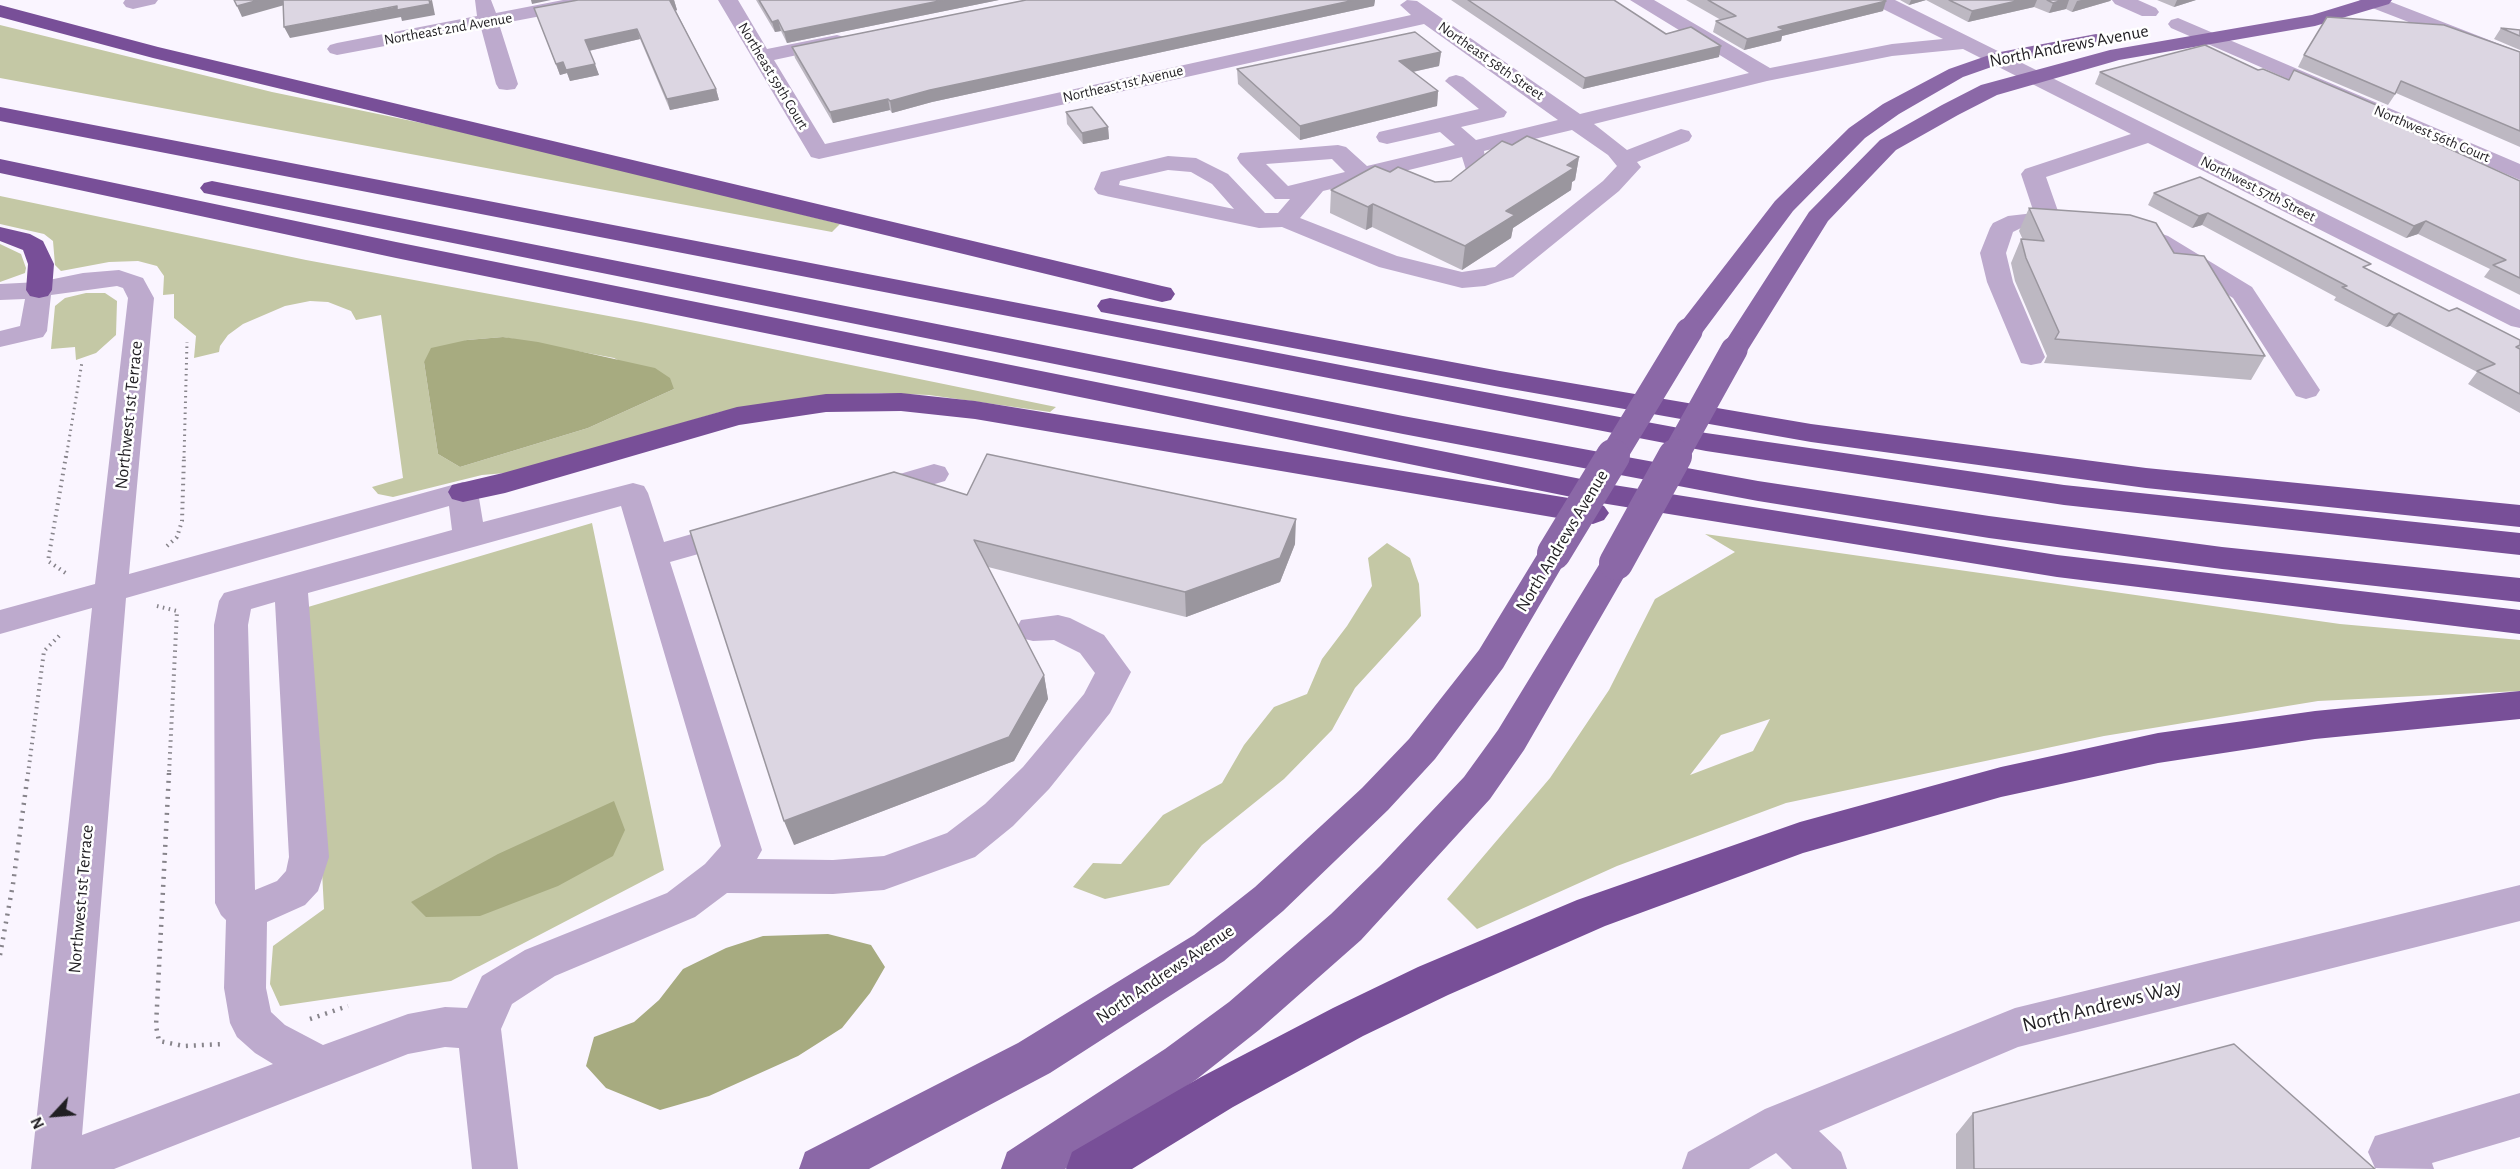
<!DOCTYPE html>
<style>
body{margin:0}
#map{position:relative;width:2520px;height:1169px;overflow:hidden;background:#faf5ff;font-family:"Alegreya Sans",sans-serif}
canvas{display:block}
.north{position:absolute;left:24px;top:1085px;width:60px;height:60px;-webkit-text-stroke:4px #fff;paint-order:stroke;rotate:244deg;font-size:16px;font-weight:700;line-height:24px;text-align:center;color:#211f23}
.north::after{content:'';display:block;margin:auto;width:21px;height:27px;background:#211f23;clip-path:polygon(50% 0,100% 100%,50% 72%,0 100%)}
</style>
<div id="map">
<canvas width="2520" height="1169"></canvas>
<div class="north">N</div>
</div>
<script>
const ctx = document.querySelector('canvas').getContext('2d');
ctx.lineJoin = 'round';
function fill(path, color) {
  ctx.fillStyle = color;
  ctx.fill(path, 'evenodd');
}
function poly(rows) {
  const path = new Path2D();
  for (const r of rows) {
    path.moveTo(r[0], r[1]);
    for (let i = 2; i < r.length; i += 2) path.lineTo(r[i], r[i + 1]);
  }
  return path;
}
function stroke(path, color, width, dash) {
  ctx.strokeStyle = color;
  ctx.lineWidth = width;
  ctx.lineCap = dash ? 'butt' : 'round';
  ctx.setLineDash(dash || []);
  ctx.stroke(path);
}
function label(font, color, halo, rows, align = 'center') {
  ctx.font = font + ' "Alegreya Sans",sans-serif';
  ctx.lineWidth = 5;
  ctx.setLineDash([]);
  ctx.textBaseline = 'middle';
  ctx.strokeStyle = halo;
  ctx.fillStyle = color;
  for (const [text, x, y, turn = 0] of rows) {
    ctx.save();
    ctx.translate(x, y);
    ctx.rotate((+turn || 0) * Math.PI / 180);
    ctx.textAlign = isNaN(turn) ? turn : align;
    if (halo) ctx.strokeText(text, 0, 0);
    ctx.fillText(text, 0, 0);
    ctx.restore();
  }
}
fill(poly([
 [0,25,272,92,436,126,622,169,840,224,832,232,0,78],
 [0,196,306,260,641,322,1056,407,1050,412,929,395,880,393,825,395,720,412,517,472,482,475,393,497,378,494,372,487,403,478,381,315,356,320,351,311,328,302,310,301,285,306,243,324,228,335,220,346,219,352,194,358,196,336,174,318,174,294,163,295,164,276,157,266,138,261,109,262,61,271,55,265,53,241,44,234,0,224],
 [503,337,614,358,674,389,588,428,460,467,438,454,424,362,467,340],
 [0,244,21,254,26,268,25,273,0,282],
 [86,293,105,293,117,301,116,335,96,353,76,360,75,347,51,349,55,306,65,298],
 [592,523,664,870,451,981,280,1006,270,984,273,946,324,909,308,607],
 [1705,534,2340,624,2520,640,2520,691,2318,701,2104,736,1786,803,1617,866,1477,929,1447,899,1550,778,1609,690,1655,599,1735,552],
 [1770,719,1753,751,1690,775,1721,735],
 [1387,543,1410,558,1419,584,1421,616,1355,688,1332,730,1284,779,1202,845,1169,885,1105,899,1073,887,1093,863,1121,864,1163,815,1222,783,1244,745,1274,707,1307,694,1322,659,1347,626,1372,586,1368,558]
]), '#c4c8a5');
fill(poly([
 [503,337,538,342,655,368,670,378,674,389,588,428,460,467,438,454,424,362,431,348,467,340],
 [614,801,625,830,613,856,558,886,480,916,426,917,411,902,498,854],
 [828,934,871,945,885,967,870,993,842,1028,798,1056,709,1096,660,1110,606,1088,586,1066,594,1037,634,1022,659,1000,683,969,726,948,763,936]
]), '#a7ab80');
stroke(poly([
 [66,458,82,362],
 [184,458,187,342]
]), '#87848b', 3, [1.5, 4]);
stroke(poly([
 [66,456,48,561,67,574],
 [167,546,177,537,182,521,184,456],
 [157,606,177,611,169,774],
 [28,774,44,651,61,634]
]), '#87848b', 4, [1.5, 4.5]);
stroke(poly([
 [169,773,156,1026,159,1041,184,1046,223,1044],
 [0,955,13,884,28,773],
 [310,1019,348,1006]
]), '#87848b', 4.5, [2, 6]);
fill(poly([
 [125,0,158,0,155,4,133,9,126,7,123,3,125,0],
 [475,0,491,0,496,13,563,0,604,0,594,6,499,24,518,84,515,89,507,90,499,89,496,84,481,28,337,55,330,53,327,49,330,45,337,43,477,16,475,0],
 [718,0,738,0,767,49,837,35,844,37,847,41,844,45,774,60,825,144,1411,15,1400,5,1407,0,1417,1,1580,114,1749,73,1630,0,1654,0,1770,68,1892,44,1943,39,1873,4,1870,0,1895,0,2520,310,2520,328,2511,326,2148,143,2046,177,2059,214,2091,219,2094,224,2091,229,2082,231,2049,227,2021,228,2013,232,2006,253,2013,282,2045,357,2041,363,2031,365,2021,363,1987,282,1980,253,1990,228,1993,223,2008,216,2034,213,2021,174,2025,169,2131,134,1963,49,1892,56,1767,81,1594,124,1627,150,1681,129,1689,131,1692,136,1689,141,1637,162,1641,167,1619,191,1513,277,1485,286,1462,288,1379,267,1282,227,1259,228,1106,196,1098,194,1094,189,1101,172,1168,156,1196,158,1228,174,1265,213,1278,213,1290,199,1275,199,1240,163,1237,158,1240,153,1338,145,1346,147,1367,166,1455,145,1440,132,1387,144,1379,142,1376,137,1379,132,1479,109,1445,81,1449,77,1456,75,1463,77,1507,112,1504,117,1461,127,1476,140,1558,120,1424,24,819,159,811,157,808,152,718,0],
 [1572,130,1608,155,1617,166,1603,181,1495,267,1462,272,1397,256,1300,218,1323,191,1462,157,1466,170,1474,172,1482,170,1486,165,1484,151,1572,130],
 [1332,159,1345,172,1288,186,1266,164,1332,159],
 [1168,170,1191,172,1212,184,1234,209,1119,185,1120,181,1168,170],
 [2112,0,2138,0,2156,8,2159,12,2156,16,2142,16,2115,4,2112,0],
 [2359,0,2386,0,2520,52,2520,65,2362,4,2359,0],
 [2178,18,2520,164,2520,180,2171,28,2168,24,2171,20,2178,18],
 [2131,223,2168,236,2252,287,2320,390,2316,396,2306,399,2296,396,2233,298,2150,246,2122,235,2119,230,2122,225,2131,223],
 [119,270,143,278,154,298,129,574,463,482,474,485,478,492,483,522,633,483,644,486,648,493,664,542,737,521,748,524,753,532,748,540,670,562,762,850,757,859,833,860,884,856,947,833,985,804,1023,767,1084,694,1095,673,1080,653,1054,640,1033,641,1021,638,1016,629,1021,620,1058,615,1070,618,1104,635,1131,672,1110,713,1049,789,1013,826,975,857,884,890,833,894,727,893,695,917,555,976,512,1004,501,1029,518,1169,472,1169,459,1048,445,1047,408,1054,114,1169,31,1169,92,608,0,634,0,610,95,584,128,298,123,288,117,286,51,295,47,331,43,337,0,347,0,331,20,326,25,299,0,300,0,284,39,282,83,273,119,270],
 [449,506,452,530,224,593,219,601,214,625,215,903,221,915,226,920,224,988,230,1023,237,1037,255,1053,273,1064,82,1135,126,598,449,506],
 [621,506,721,846,705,864,667,893,525,950,482,976,467,1008,445,1007,408,1014,323,1045,285,1025,271,1012,266,988,267,922,305,905,318,891,329,857,308,593,621,506],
 [275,602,289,857,286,871,277,881,255,890,248,625,251,609,275,602],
 [934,464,945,467,949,474,945,481,873,502,862,499,858,492,862,485,934,464],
 [2520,885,2520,921,2018,1047,1819,1131,1841,1152,1847,1169,1792,1169,1776,1153,1749,1169,1682,1169,1688,1152,1765,1109,2015,1008,2520,885],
 [2520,1093,2520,1137,2432,1163,2434,1169,2375,1168,2368,1152,2375,1136,2520,1093]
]), '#bdaacd');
fill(poly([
 [2361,0,2392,0,2389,4,2315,26,2119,60,1997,95,1958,115,1896,150,1828,221,1744,356,1734,358,1724,356,1720,350,1809,212,1880,140,1942,105,1981,85,2110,50,2312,15,2361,0],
 [2096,34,2103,36,2106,40,2103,44,2000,64,1963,77,1899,114,1865,138,1793,211,1699,337,1689,339,1679,337,1675,331,1679,325,1775,201,1849,128,1883,104,1949,69,1995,53,2096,34],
 [1554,542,1565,545,1570,553,1503,668,1435,759,1388,810,1283,911,1224,961,1050,1073,869,1169,799,1169,805,1152,1018,1043,1194,935,1255,887,1362,788,1409,739,1479,650,1543,545,1554,542],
 [1616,552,1627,555,1632,563,1524,750,1490,799,1361,940,1259,1030,1197,1079,1065,1169,1001,1169,1007,1152,1165,1049,1229,1002,1331,914,1380,866,1464,777,1498,730,1605,555,1616,552]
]), '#8b68a7');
fill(poly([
 [0,5,158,47,1162,286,1171,288,1175,294,1171,300,1162,302,153,58,0,17,0,5],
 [0,107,1377,372,1706,433,2064,485,2520,533,2520,555,2064,505,1706,451,0,121,0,107],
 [0,159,396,242,1601,483,2057,555,2520,610,2520,634,2057,577,1601,503,396,258,0,173,0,159],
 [212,181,1403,416,1758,481,1989,516,2222,547,2520,578,2520,602,2222,569,1989,538,1758,501,1403,434,204,193,200,188,204,183,212,181],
 [0,227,30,234,43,241,54,264,52,290,48,296,39,298,30,296,26,290,28,264,23,250,0,241,0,227],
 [1110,298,1500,371,1811,424,2146,468,2520,505,2520,527,2146,488,1811,442,1500,387,1101,312,1097,306,1101,300,1110,298],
 [901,393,975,401,1593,502,1604,506,1609,513,1604,520,1593,524,975,419,901,411,826,412,739,425,505,493,463,502,452,499,448,492,452,485,503,473,737,407,826,394,901,393],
 [2520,691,2520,719,2315,739,2158,763,2001,797,1803,853,1605,926,1448,995,1363,1036,1233,1107,1132,1169,1066,1169,1072,1152,1201,1077,1333,1008,1418,967,1577,900,1800,822,2001,767,2158,733,2315,711,2520,691]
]), '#784f98');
stroke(poly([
 [1612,458,1689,331],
 [1674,458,1734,350]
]), '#8b68a7', 27);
stroke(poly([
 [1554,553,1613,456],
 [1616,563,1675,456]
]), '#8b68a7', 34);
fill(poly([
 [674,0,677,10,676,11,716,89,719,100,670,110,640,39,589,51,599,75,570,81,567,73,560,75,534,8],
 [756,0,999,0,787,43,781,31,775,32],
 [1026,0,1375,0,1374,6,932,102,892,113,890,110,833,123,795,58,792,47],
 [1451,0,1614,0,1666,34,1719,57,1583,89],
 [1686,0,1885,0,1883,11,1782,36,1781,41,1744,50,1713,32,1716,21,1721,20],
 [1900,0,2111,0,2110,1,2072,12,2066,9,2049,13,2034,7,1968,22,1926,0,1909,5],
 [2157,0,2196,0,2174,7],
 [2501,28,2520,30,2520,50,2494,39],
 [1441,52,1439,66,1413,72,1438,91,1437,106,1300,140,1238,84,1237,69],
 [2520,52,2520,147,2396,93,2388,105,2298,67,2304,55],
 [2258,70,2289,80,2384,119,2520,181,2520,295,2484,277,2490,269,2418,234,2406,238,2095,84,2100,72],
 [1066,112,1108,127,1109,139,1083,144,1067,124],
 [1512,145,1579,157,1575,180,1572,182,1571,190,1513,228,1511,238,1462,270,1372,227,1366,230,1330,213,1331,190,1390,172,1435,182,1451,181],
 [2154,193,2368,269,2449,311,2520,340,2520,413,2468,384,2477,372,2390,326,2386,327,2334,300,2336,297,2202,225,2192,228,2148,205],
 [2029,208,2174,253,2265,356,2251,380,2044,363,2047,356,2015,281,2011,263,2021,239,2023,240,2019,231],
 [967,495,1295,544,1280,582,1186,617,988,567,1044,675,1048,699,1014,761,794,845],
 [1973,1113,2375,1169,1956,1169,1956,1134]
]), '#bdb8c2');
fill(poly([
 [259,0,286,0,288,4,242,17,237,6],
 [432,0,435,15,402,21,401,17,290,38,284,27],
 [531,0,551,0,532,4],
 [674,0,677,10,673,11,670,1],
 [944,0,999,0,787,43,784,32],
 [1355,0,1375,0,1374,6,932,102,892,113,890,101,930,90],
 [1911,0,1926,0,1909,5],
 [2021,0,2037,0,2034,7,1968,22,1972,11],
 [2063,0,2069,0,2066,9,2049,13,2053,3],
 [2081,0,2111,0,2110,1,2072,12,2077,1],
 [2177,0,2196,0,2174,7],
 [1886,1,1883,11,1782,36,1781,41,1744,50,1747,39,1778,27],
 [778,20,781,31,775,32,772,22],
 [637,29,640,39,588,51,585,40],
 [1721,46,1719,57,1583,89,1585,78],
 [1441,52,1439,66,1398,75,1399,61],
 [563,62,567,73,560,75,556,64],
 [595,64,599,75,570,81,566,70],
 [716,89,719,100,670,110,667,99],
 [1438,91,1437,106,1300,140,1300,126],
 [888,99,890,110,833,123,830,112],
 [1108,127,1109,139,1083,144,1082,133],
 [1579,157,1575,180,1572,182,1571,190,1513,228,1511,238,1462,270,1465,246,1506,211,1567,165],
 [1373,204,1372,227,1366,230,1368,207],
 [2208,213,2202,225,2192,228,2199,216],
 [2426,221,2418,234,2406,238,2414,226],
 [2399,313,2390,326,2386,327,2394,315],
 [1296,519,1295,544,1280,582,1186,617,1185,592],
 [1044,675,1048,699,1014,761,794,845,784,821]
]), '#9a969e');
const building = poly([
 [234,0,259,0,237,6,234,0],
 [283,0,429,0,430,4,397,10,397,6,284,27,283,0],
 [578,0,673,0,670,1,716,89,667,99,637,29,585,40,595,64,566,70,563,62,556,64,534,8,578,0],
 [759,0,944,0,784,32,778,20,772,22,759,0],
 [1026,0,1355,0,930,90,890,101,888,99,830,112,792,47,1026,0],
 [1468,0,1614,0,1666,34,1691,27,1721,46,1585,78,1468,0],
 [1708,0,1885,0,1886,1,1778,27,1784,30,1747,39,1716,21,1736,16,1708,0],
 [1949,0,2021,0,1972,11,1949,0],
 [2047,0,2063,0,2053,3,2047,0],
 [2327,17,2444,25,2520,52,2520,131,2401,81,2395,94,2304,55,2327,17],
 [2501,28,2520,30,2520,36,2501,28],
 [1415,32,1441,52,1399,61,1438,91,1300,126,1237,69,1415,32],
 [2205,45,2258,70,2263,69,2289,80,2294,70,2388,110,2384,119,2520,181,2520,278,2493,265,2506,260,2426,221,2414,226,2100,72,2205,45],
 [1092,107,1108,127,1082,133,1066,112,1092,107],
 [1527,136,1579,157,1567,165,1574,168,1506,211,1515,215,1465,246,1373,204,1368,207,1331,190,1375,166,1390,172,1398,167,1435,182,1451,181,1502,141,1512,145,1527,136],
 [2200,177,2371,264,2363,267,2449,311,2457,308,2520,340,2520,345,2516,347,2520,349,2520,394,2477,371,2495,364,2399,313,2394,315,2342,287,2347,286,2208,213,2199,216,2154,193,2200,177],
 [2029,208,2130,215,2156,223,2174,253,2204,256,2265,356,2055,339,2059,332,2026,258,2021,239,2044,241,2029,208],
 [987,454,1296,519,1280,558,1185,592,974,540,1044,675,1009,737,784,821,690,531,894,472,967,495,987,454],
 [2234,1044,2375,1169,1974,1169,1973,1113,2234,1044]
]);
fill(building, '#dcd6e2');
stroke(building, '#9a969e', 1.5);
label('15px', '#211f23', '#fff', [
 ["Northeast 2nd Avenue",448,29,-10],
 ["Northeast 58th Street",1491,61,35],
 ["Northeast 59th Court",773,76,59],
 ["Northeast 1st Avenue",1123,84,-13],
 ["Northwest 56th Court",2432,134,23],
 ["Northwest 57th Street",2258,189,27]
]);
label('18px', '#211f23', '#fff', [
 ["North Andrews Avenue",2069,46,-11],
 ["Northwest 1st Terrace",129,415,-84],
 ["North Andrews Avenue",1562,541,-59],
 ["Northwest 1st Terrace",81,899,-85],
 ["North Andrews Avenue",1165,974,-34]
]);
label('21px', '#211f23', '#fff', [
 ["North Andrews Way",2102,1006,-14]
]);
</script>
